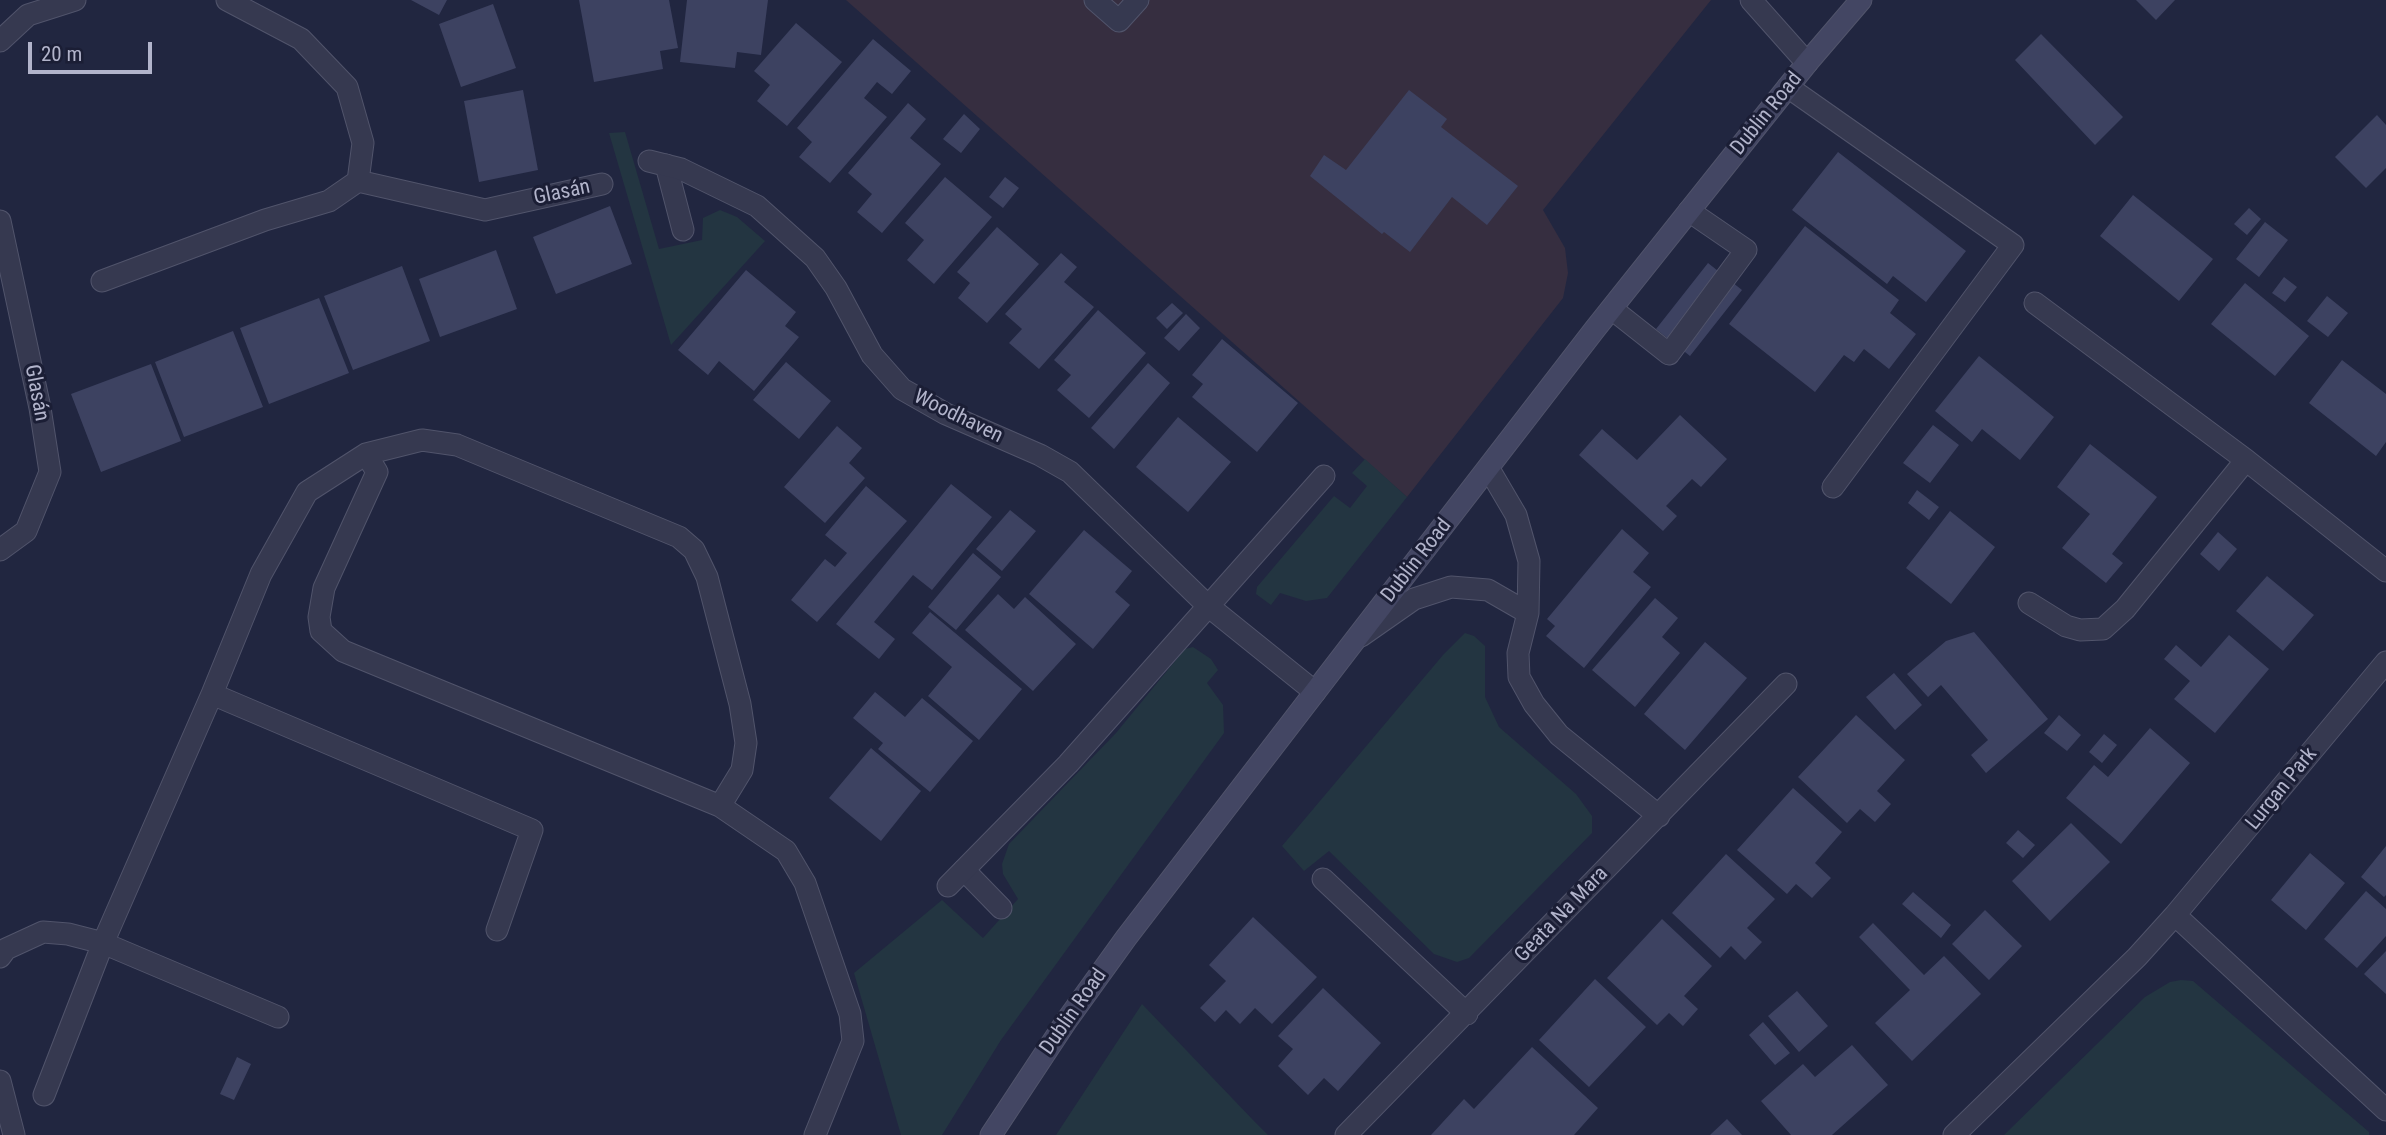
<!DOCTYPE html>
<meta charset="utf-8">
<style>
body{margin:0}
#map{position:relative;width:2386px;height:1135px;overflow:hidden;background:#212640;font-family:"Roboto Condensed",sans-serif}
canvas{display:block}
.scale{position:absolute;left:28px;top:42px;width:124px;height:32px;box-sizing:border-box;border:4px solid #b2b4cb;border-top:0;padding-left:9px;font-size:21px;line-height:24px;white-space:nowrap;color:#b2b4cb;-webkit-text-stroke:5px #1b1e35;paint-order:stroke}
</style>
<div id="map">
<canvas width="2386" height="1135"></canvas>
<div class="scale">20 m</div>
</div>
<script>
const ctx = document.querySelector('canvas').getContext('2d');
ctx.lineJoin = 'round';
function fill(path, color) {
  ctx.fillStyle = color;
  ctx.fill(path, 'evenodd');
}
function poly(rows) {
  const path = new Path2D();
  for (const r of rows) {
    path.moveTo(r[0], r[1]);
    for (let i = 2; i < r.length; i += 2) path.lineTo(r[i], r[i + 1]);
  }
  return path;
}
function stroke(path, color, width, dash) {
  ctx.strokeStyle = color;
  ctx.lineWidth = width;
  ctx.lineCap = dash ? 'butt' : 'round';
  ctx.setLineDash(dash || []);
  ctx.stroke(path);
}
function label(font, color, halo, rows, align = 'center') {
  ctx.font = font + ' "Roboto Condensed",sans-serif';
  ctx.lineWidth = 6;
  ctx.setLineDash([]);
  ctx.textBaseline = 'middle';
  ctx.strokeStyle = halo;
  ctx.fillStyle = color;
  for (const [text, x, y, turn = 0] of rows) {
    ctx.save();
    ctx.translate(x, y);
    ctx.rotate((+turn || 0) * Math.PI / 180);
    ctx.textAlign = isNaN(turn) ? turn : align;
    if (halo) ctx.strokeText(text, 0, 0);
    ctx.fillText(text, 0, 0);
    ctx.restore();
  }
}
fill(poly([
 [846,0,1711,0,1543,210,1565,248,1568,273,1563,298,1407,497]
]), '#362e40');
fill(poly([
 [625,132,659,249,702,240,703,218,720,210,737,217,765,241,671,345,609,133],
 [1365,459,1407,497,1327,598,1306,601,1280,593,1271,605,1256,594,1257,587,1334,496,1350,508,1367,486,1352,473],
 [1465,633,1474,636,1485,646,1485,697,1499,727,1576,794,1592,816,1592,833,1469,958,1457,962,1434,954,1329,851,1304,871,1282,846,1443,655],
 [1193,647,1211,659,1218,670,1207,683,1223,705,1224,733,1001,1040,942,1135,901,1135,854,973,942,900,983,938,1018,899,1003,874,1002,864,1009,844,1116,733,1185,649],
 [2181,980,2193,981,2369,1132,2369,1135,2004,1135,2145,997,2170,982],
 [1142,1004,1253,1120,1268,1135,1056,1135]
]), '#233541');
fill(poly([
 [411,0,447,0,439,15],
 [579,0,669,0,678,48,660,51,663,69,594,82],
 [687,0,768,0,761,55,737,52,735,68,680,62],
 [2136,0,2175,0,2156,20],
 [493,4,516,68,461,87,439,24],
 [796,23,842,62,787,126,757,101,770,85,754,71],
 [2041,34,2123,117,2095,145,2015,60],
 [873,39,911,71,892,94,877,82,864,98,887,117,830,183,799,157,812,142,797,128],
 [523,90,538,170,479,182,464,101],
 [1409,90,1447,119,1441,127,1518,186,1487,225,1452,197,1410,252,1384,232,1382,234,1310,176,1324,155,1346,170],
 [908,103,926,119,910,138,941,164,882,233,857,212,872,194,848,173],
 [964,114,980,129,961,153,943,139],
 [2377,115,2386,125,2386,168,2366,188,2335,157],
 [1838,152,1966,251,1926,302,1893,276,1887,284,1792,210],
 [945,177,992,217,934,284,907,260,924,240,905,223],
 [1005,177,1019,188,1003,208,989,197],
 [2133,195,2213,259,2179,301,2100,236],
 [610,206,632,264,556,294,533,237],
 [2249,208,2261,219,2247,235,2234,224],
 [2265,222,2288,240,2259,277,2236,259],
 [1805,226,1899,300,1890,313,1916,334,1889,369,1864,349,1854,362,1844,355,1815,392,1729,324],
 [997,227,1039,264,987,323,958,298,970,283,957,272],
 [496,250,517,309,440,337,419,279],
 [1061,253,1077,267,1064,282,1094,307,1039,369,1009,343,1022,329,1005,314],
 [1708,263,1742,290,1690,356,1656,329],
 [402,266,430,341,353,370,324,296],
 [746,270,796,312,785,326,799,337,754,391,719,361,708,375,678,350],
 [2284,277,2297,287,2285,302,2272,293],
 [2245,283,2309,336,2275,376,2211,324],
 [2327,296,2348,313,2328,337,2307,321],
 [319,298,349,373,269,404,240,328],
 [1172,303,1183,313,1167,329,1156,318],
 [1098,310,1146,353,1089,418,1057,390,1071,375,1054,360],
 [1186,314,1200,328,1179,351,1164,338],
 [233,331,263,407,184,437,155,362],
 [1222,339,1298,403,1257,452,1192,397,1203,384,1192,375],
 [1979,356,2054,417,2020,460,1982,429,1972,442,1935,411],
 [2342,360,2386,394,2386,442,2376,456,2309,403],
 [786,362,831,401,799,439,753,400],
 [1148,363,1170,383,1114,449,1091,428],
 [151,364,181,441,101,472,71,394],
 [1680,415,1727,459,1701,487,1692,479,1666,506,1677,516,1663,531,1579,455,1602,429,1637,460],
 [1178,417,1231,462,1188,512,1136,467],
 [1933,425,1959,445,1930,483,1903,463],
 [837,426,862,448,849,463,865,478,825,523,784,487],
 [2090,444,2157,497,2112,554,2123,563,2106,583,2062,548,2090,514,2057,487],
 [951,484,992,517,932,590,913,575,874,622,895,639,879,659,836,624],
 [866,486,907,521,817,622,791,600,825,559,835,567,847,553,825,535],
 [1917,490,1939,507,1929,520,1908,503],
 [1010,510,1036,531,1002,571,976,549],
 [1950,511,1995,547,1951,604,1906,568],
 [1622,529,1649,553,1633,572,1651,587,1584,668,1546,636,1555,626,1547,619],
 [1084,530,1132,571,1115,592,1130,605,1093,649,1029,594],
 [2218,532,2237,549,2219,571,2200,554],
 [973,553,1001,577,956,630,928,607],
 [2267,576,2314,615,2283,651,2236,611],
 [998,594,1014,609,1025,597,1076,644,1033,691,965,630],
 [1655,598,1678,618,1662,637,1680,653,1635,707,1592,670],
 [930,612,1022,689,979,740,928,696,952,667,912,633],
 [1974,632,2048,719,1986,773,1971,755,1988,740,1941,685,1928,697,1907,674,1946,641],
 [2229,635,2269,669,2215,733,2174,699,2190,681,2164,659,2176,645,2201,667],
 [1705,642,1747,678,1685,750,1644,714],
 [1894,673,1922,705,1895,730,1866,697],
 [875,692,905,717,922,698,973,741,930,792,878,749,883,743,853,718],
 [1856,715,1905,760,1877,791,1891,804,1875,822,1860,809,1847,823,1798,777],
 [2059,715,2081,735,2067,751,2044,733],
 [2150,728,2190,763,2121,844,2066,798,2094,765,2108,777],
 [2104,734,2117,745,2102,763,2089,752],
 [871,748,921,791,881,841,829,798],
 [1793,788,1842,832,1815,863,1831,878,1812,898,1796,884,1787,894,1737,850],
 [2071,823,2110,862,2050,921,2012,881],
 [2018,830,2035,845,2023,858,2006,843],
 [2386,846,2386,895,2384,897,2361,877],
 [2310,853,2345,883,2306,930,2271,900],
 [1726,854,1775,899,1747,928,1762,942,1745,960,1731,946,1720,958,1672,913],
 [2366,891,2386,909,2386,936,2357,968,2324,939],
 [1913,892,1951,925,1941,938,1902,904],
 [1985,910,2022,946,1989,980,1952,944],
 [1253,917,1317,977,1272,1024,1255,1008,1240,1024,1226,1010,1215,1022,1200,1008,1226,981,1209,965],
 [1662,919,1712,966,1684,996,1698,1009,1683,1026,1669,1013,1657,1025,1607,978],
 [1873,923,1924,975,1944,956,1981,994,1912,1061,1875,1023,1910,990,1859,937],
 [2386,951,2386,994,2364,974],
 [1595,979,1646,1027,1589,1087,1539,1040],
 [1323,988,1381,1043,1338,1091,1324,1078,1308,1095,1278,1066,1293,1049,1278,1036],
 [1797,991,1828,1026,1799,1052,1768,1016],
 [1763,1022,1790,1053,1775,1065,1749,1035],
 [1852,1045,1888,1085,1832,1135,1791,1135,1761,1101,1803,1064,1815,1077],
 [1532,1047,1598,1108,1574,1135,1431,1135,1464,1099,1474,1109],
 [237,1057,251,1064,234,1100,220,1094],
 [1727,1119,1742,1135,1710,1135]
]), '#3d4261');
const lane = poly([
 [1095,0,1119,21,1138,0],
 [1751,0,1807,63],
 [1788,87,2013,245,1833,487],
 [666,165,683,230],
 [1612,309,1669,354,1746,250,1689,211],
 [366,454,377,472,324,588,319,617,321,631,343,651,720,806,786,851,805,883,850,1014,853,1041,815,1135],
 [212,694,261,574,307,492,366,454,422,440,457,445,679,537,694,550,707,577,740,704,746,743,742,770,720,806],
 [964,870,1001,908],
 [0,957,6,949,43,932,68,934,103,943,278,1017],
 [0,1081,14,1135],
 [44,1095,103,943,212,694,532,830,497,930]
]);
const street = poly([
 [0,41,28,15,75,0],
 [649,161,681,169,757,206,815,258,836,288,872,355,902,389,946,414,1040,455,1070,472,1207,605,1315,692],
 [358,181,485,210,602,184],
 [0,221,40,408,50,472,26,531,0,550],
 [102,281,265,220,329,201,358,181,363,143,347,87,301,39,227,0],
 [2035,303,2246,460,2386,571],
 [1489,469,1516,515,1529,561,1528,613,1518,653,1519,677,1534,704,1559,735,1659,816],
 [2029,603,2066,626,2080,630,2103,629,2125,609,2246,460],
 [1361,636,1414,599,1451,587,1488,590,1528,613],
 [1323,879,1467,1014],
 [948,886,1068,764,1324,476],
 [2175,915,2386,1110],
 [1346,1135,1786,684],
 [1954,1135,2137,957,2175,915,2386,662]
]);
const secondary = poly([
 [991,1135,1067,1020,1126,938,1355,640,1595,329,1807,63,1861,0]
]);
stroke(lane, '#51546b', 23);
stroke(street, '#51546b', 23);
stroke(secondary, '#51546b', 23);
stroke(lane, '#363950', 21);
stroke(street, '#363950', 21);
stroke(secondary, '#434663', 21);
label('21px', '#b2b4cb', '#1b1e35', [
 ["Dublin Road",1767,114,-51],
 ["Glasán",562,193,-12],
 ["Glasán",36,393,79],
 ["Woodhaven",958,417,26],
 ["Dublin Road",1417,561,-52],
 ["Lurgan Park",2282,789,-51],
 ["Geata Na Mara",1562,915,-46],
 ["Dublin Road",1074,1012,-55]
]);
</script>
